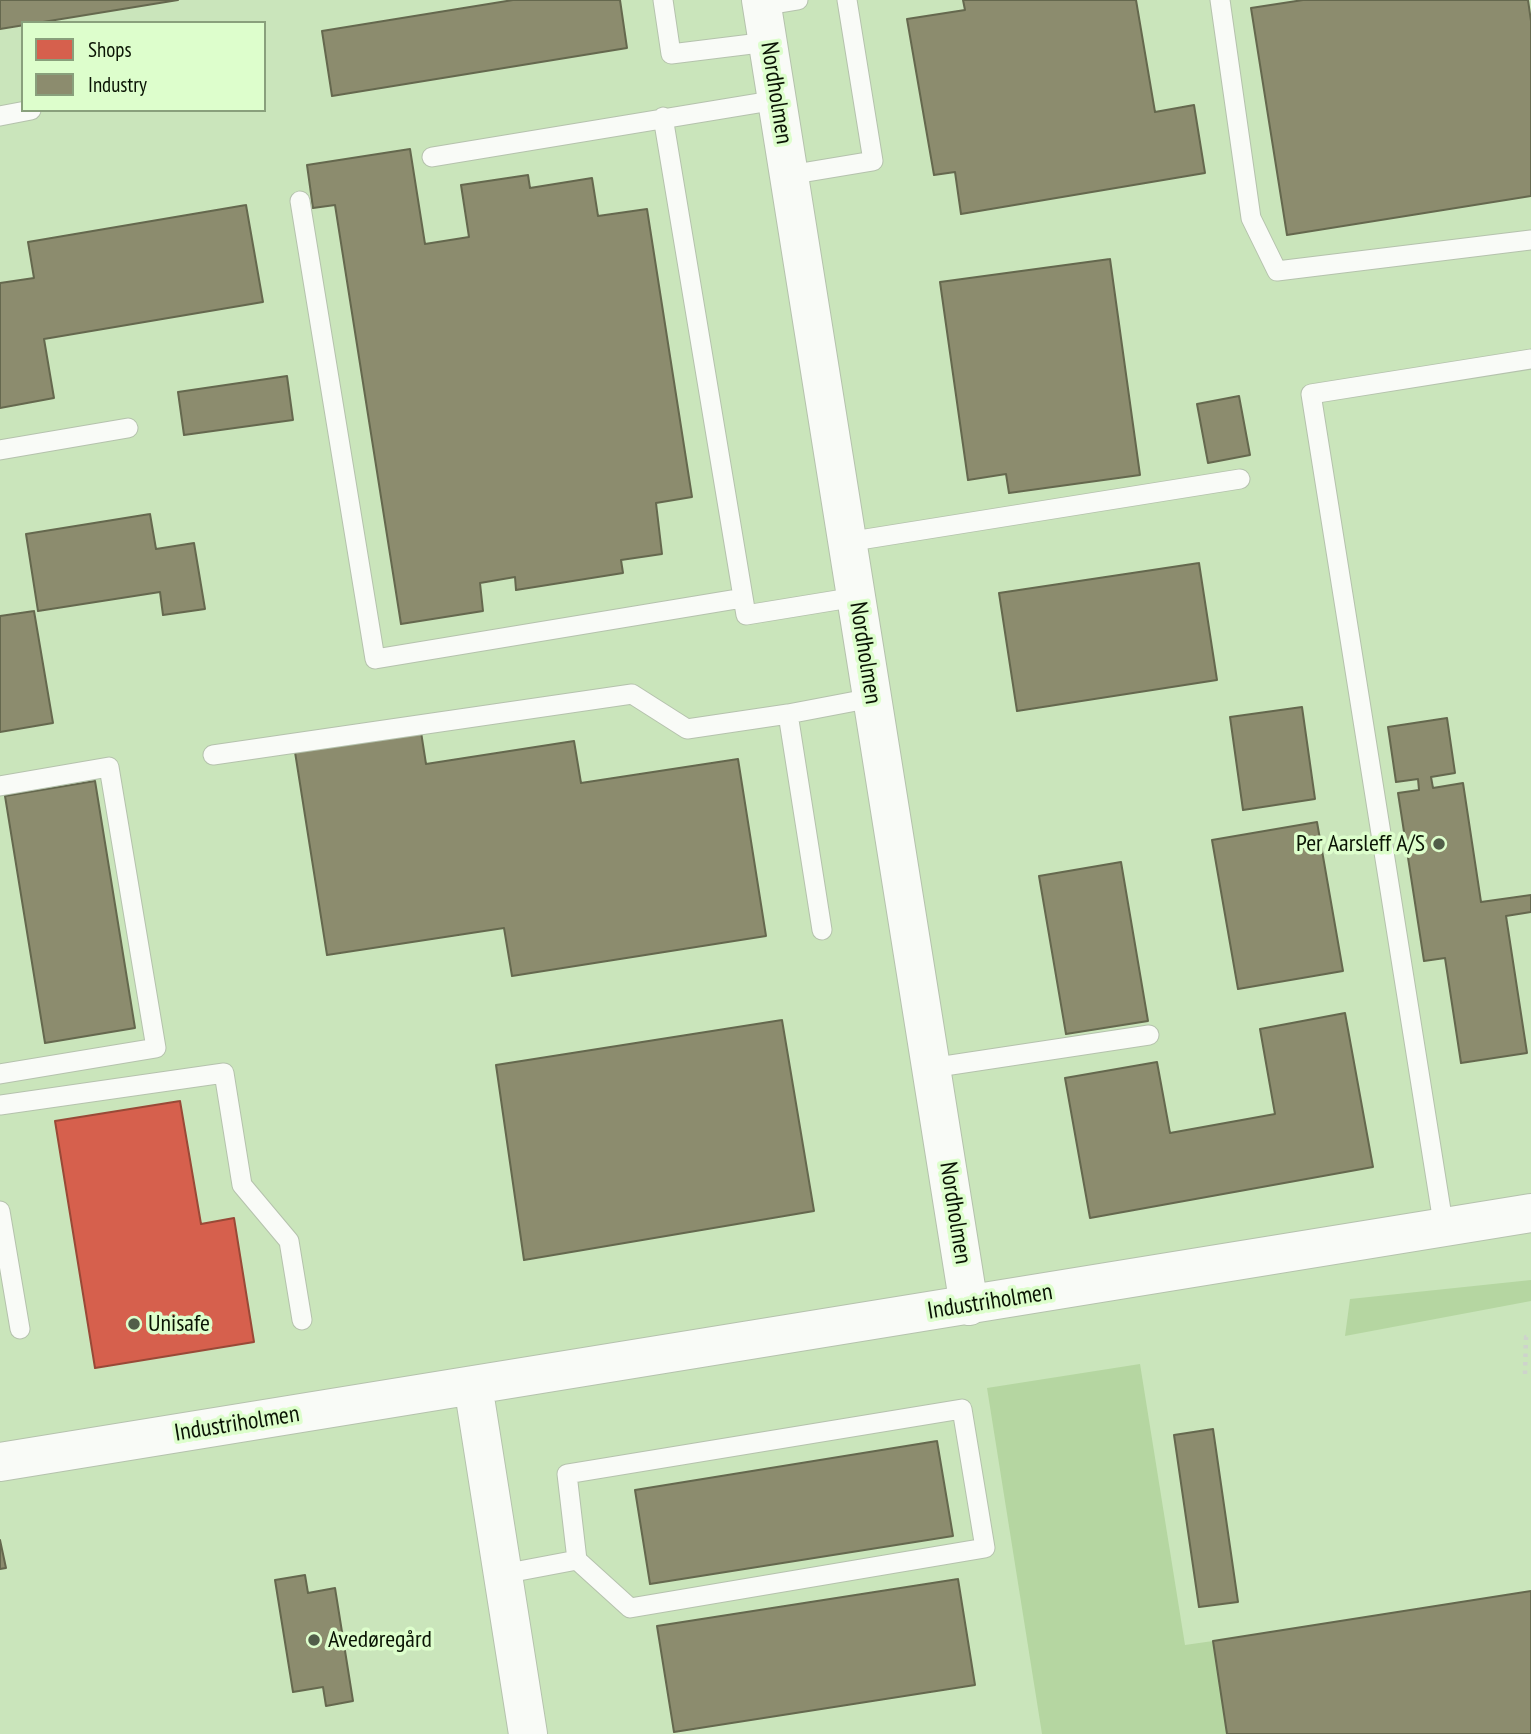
<!DOCTYPE html>
<meta charset="utf-8">
<style>
body{margin:0}
#map{position:relative;width:1531px;height:1734px;overflow:hidden;background:#d4e5ca;font-family:"PT Sans Narrow",sans-serif}
canvas{display:block}
.legend{position:absolute;left:21px;top:21px;width:245px;height:91px;box-sizing:border-box;background:#ddfecc;border:2px solid #89a07c;margin:0;padding:9px 12px;list-style:none;font-size:21px;color:#0a1404}
.legend li{display:flex;align-items:center;gap:14px;height:35px}
.legend b{width:35px;border:2px solid #89a07c}
</style>
<div id="map">
<canvas width="1531" height="1734"></canvas>
<ul class="legend">
<li><b style="height:19px;background:#d6604d"></b>Shops</li>
<li><b style="height:19px;background:#8c8c6e"></b>Industry</li>
</ul>
</div>
<script>
const ctx = document.querySelector('canvas').getContext('2d');
ctx.lineJoin = 'round';
function fill(path, color) {
  ctx.fillStyle = color;
  ctx.fill(path, 'evenodd');
}
function poly(rows) {
  const path = new Path2D();
  for (const r of rows) {
    path.moveTo(r[0], r[1]);
    for (let i = 2; i < r.length; i += 2) path.lineTo(r[i], r[i + 1]);
  }
  return path;
}
function stroke(path, color, width, dash) {
  ctx.strokeStyle = color;
  ctx.lineWidth = width;
  ctx.lineCap = dash ? 'butt' : 'round';
  ctx.setLineDash(dash || []);
  ctx.stroke(path);
}
function label(font, color, halo, rows, align = 'center') {
  ctx.font = font + ' "PT Sans Narrow",sans-serif';
  ctx.lineWidth = 7;
  ctx.setLineDash([]);
  ctx.textBaseline = 'middle';
  ctx.strokeStyle = halo;
  ctx.fillStyle = color;
  for (const [text, x, y, turn = 0] of rows) {
    ctx.save();
    ctx.translate(x, y);
    ctx.rotate((+turn || 0) * Math.PI / 180);
    ctx.textAlign = isNaN(turn) ? turn : align;
    if (halo) ctx.strokeText(text, 0, 0);
    ctx.fillText(text, 0, 0);
    ctx.restore();
  }
}
fill(poly([
 [0,0,1531,0,1531,1734,0,1734],
 [23,23,264,23,264,110,23,110]
]), '#cae5bb');
fill(poly([
 [1531,1280,1531,1301,1345,1336,1350,1299],
 [1140,1364,1185,1645,1213,1641,1227,1734,1042,1734,987,1388]
]), '#b5d6a1');
const shops = poly([
 [180,1101,201,1224,234,1218,254,1342,95,1368,55,1121,180,1101]
]);
fill(shops, '#d6604d');
stroke(shops, '#994937', 2);
const industry = poly([
 [0,0,178,0,0,29,0,0],
 [513,0,620,0,627,48,332,96,322,31,513,0],
 [963,0,1136,0,1155,112,1194,105,1205,173,961,214,955,172,934,175,907,19,965,10,963,0],
 [1303,0,1528,0,1531,21,1531,196,1287,235,1251,8,1303,0],
 [410,149,425,244,469,237,461,185,528,175,530,188,592,178,598,216,647,209,692,497,656,503,662,554,621,560,623,573,516,590,515,577,480,583,483,611,401,624,335,205,313,208,307,165,410,149],
 [246,205,263,302,44,339,54,398,0,408,0,283,34,278,28,242,246,205],
 [1110,259,1140,475,1009,493,1006,474,968,480,940,282,1110,259],
 [287,376,293,420,184,435,178,392,287,376],
 [1239,396,1250,455,1208,463,1197,404,1239,396],
 [150,514,156,549,194,543,205,609,163,615,160,592,38,611,26,534,150,514],
 [1199,563,1217,680,1017,711,999,593,1199,563],
 [34,611,53,723,0,732,0,616,34,611],
 [1302,707,1315,799,1243,810,1230,717,1302,707],
 [1447,718,1455,773,1431,777,1433,788,1463,783,1481,902,1531,895,1531,912,1506,916,1527,1053,1461,1063,1445,958,1424,961,1398,793,1419,790,1418,779,1396,782,1388,727,1447,718],
 [421,732,426,764,574,741,581,783,738,759,766,936,512,976,504,928,327,955,295,752,421,732],
 [95,781,135,1028,45,1043,5,796,95,781],
 [1317,822,1343,971,1238,989,1212,840,1317,822],
 [1121,862,1148,1021,1066,1034,1039,876,1121,862],
 [1345,1013,1373,1167,1090,1218,1065,1078,1157,1062,1170,1133,1275,1114,1260,1029,1345,1013],
 [782,1020,814,1211,524,1260,496,1065,782,1020],
 [1213,1429,1238,1602,1199,1607,1174,1435,1213,1429],
 [937,1441,953,1536,650,1584,635,1490,937,1441],
 [0,1540,6,1568,0,1569,0,1540],
 [305,1575,308,1593,335,1588,353,1701,326,1706,323,1687,293,1692,275,1580,305,1575],
 [958,1579,975,1685,674,1732,657,1626,958,1579],
 [1531,1591,1531,1734,1227,1734,1213,1641,1531,1591]
]);
fill(industry, '#8c8c6e');
stroke(industry, '#65684e', 2);
const lane = poly([
 [663,0,671,54,768,42],
 [1220,0,1251,218,1277,271,1531,240],
 [762,6,798,0],
 [0,116,31,110],
 [663,117,746,615,856,597],
 [432,157,777,100],
 [789,175,873,161,847,0],
 [300,201,375,659,743,598],
 [0,450,128,428],
 [847,542,1240,479],
 [788,714,872,698],
 [213,755,632,694,687,729,788,714,822,930],
 [0,786,109,767,156,1048,0,1074],
 [931,1068,1149,1035],
 [0,1105,224,1073,242,1185,289,1241,302,1320],
 [0,1211,20,1329],
 [1444,1229,1311,394,1531,359],
 [503,1574,577,1560,567,1474,962,1409,985,1548,630,1608,577,1560]
]);
const street = poly([
 [761,0,969,1306],
 [473,1385,528,1734],
 [0,1462,1531,1213]
]);
stroke(lane, '#b5c2ad', 21);
stroke(street, '#b5c2ad', 40);
stroke(poly([
 [1525,1374,1526,1337,1531,1336]
]), '#ced3cc', 4.5, [3.5, 5]);
stroke(lane, '#f9fbf7', 19);
stroke(street, '#f9fbf7', 38);
for (const [x, y, r, color] of [
 [1439,844,7,"#515d49"],
 [134,1324,7,"#515d49"],
 [314,1640,7,"#515d49"]
]) {
  const dot = new Path2D();
  dot.arc(x, y, r, 0, 2 * Math.PI);
  ctx.fillStyle = color;
  ctx.fill(dot);
  stroke(dot, '#ddfecc', 2.5);
}
label('24px', '#0a1404', '#ddfecc', [
 ["Nordholmen",776,93,81],
 ["Nordholmen",865,653,81],
 ["Nordholmen",955,1213,81],
 ["Industriholmen",990,1302,-9],
 ["Industriholmen",237,1424,-9]
]);
label('24px', '#0a1404', '#ddfecc', [
 ["Per Aarsleff A/S",1425,844,"right"],
 ["Unisafe",148,1324],
 ["Avedøregård",328,1640]
], 'left');
</script>
